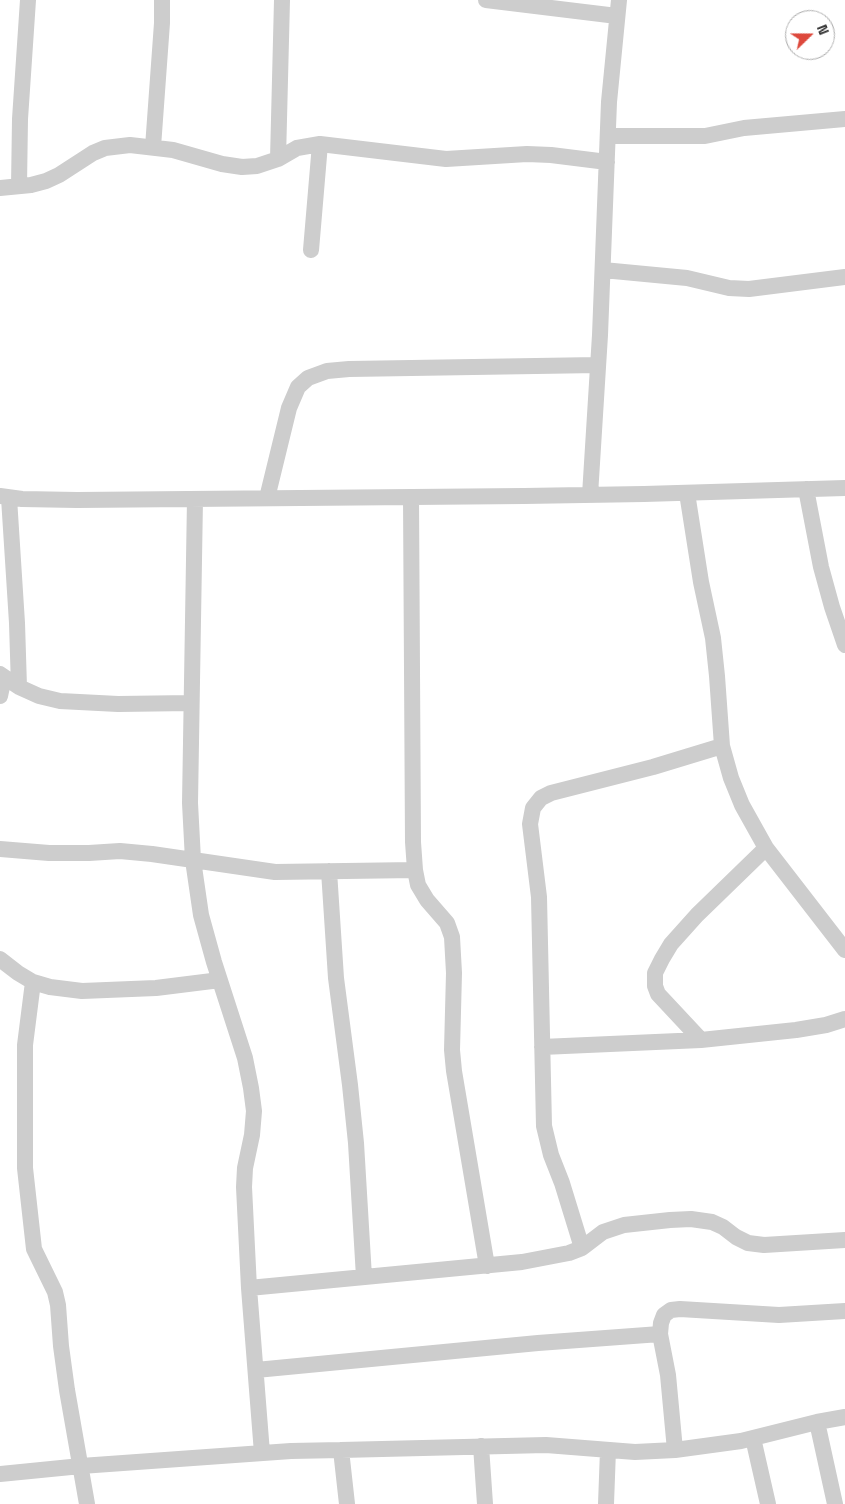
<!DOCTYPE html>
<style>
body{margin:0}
#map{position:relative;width:845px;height:1504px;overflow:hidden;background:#fff;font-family:"Space Grotesk",sans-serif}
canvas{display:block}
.north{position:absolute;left:785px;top:10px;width:50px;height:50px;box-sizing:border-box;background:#fff;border:1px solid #acacac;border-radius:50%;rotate:68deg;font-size:14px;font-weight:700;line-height:20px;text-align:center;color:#303030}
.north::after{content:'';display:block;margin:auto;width:18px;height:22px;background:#dd483c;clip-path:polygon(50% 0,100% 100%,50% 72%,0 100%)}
</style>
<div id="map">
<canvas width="845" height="1504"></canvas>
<div class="north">N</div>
</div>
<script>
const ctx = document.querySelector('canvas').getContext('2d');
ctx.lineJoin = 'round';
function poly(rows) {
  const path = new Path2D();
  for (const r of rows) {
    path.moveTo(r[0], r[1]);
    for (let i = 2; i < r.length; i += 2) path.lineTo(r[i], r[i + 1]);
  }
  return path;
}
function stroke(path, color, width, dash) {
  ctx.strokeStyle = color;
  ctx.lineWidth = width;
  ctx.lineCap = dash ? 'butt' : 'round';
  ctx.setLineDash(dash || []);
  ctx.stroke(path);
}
stroke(poly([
 [486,0,617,16],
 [608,136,705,136,744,128,845,119],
 [153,147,162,23,162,0],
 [278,159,282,0],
 [19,186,20,119,28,0],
 [0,188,31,185,46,181,59,175,93,153,105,148,130,145,173,150,222,164,242,167,257,166,278,159,297,148,320,144,446,159,527,154,551,155,607,162],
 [311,250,320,144],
 [603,270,687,278,729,288,749,289,845,277],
 [806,489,821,567,832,607,845,645],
 [687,493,701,582,713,638,717,676,722,746,731,778,742,805,766,848,845,950],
 [590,495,600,335,609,102,619,0],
 [0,496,22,499,77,500,524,496,644,494,845,488],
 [411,497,413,842,415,870,418,885,427,900,447,923,452,937,454,973,452,1050,454,1071,487,1266],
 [9,498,17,623,19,687],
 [267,498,289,408,298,387,308,378,327,371,349,369,598,365],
 [195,499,190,803,193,860,201,915,214,962,245,1058,251,1088,254,1111,252,1135,245,1168,244,1187,249,1288,262,1453],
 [0,674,19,687,39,696,60,701,118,704,191,703],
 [0,696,4,677],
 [0,849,49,853,89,853,120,851,152,854,275,872,415,870],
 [329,871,336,978,350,1085,356,1143,364,1277],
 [0,959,18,973,33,982,50,987,82,991,156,988,220,980],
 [33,982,25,1045,25,1168,34,1249,55,1292,58,1305,61,1346,67,1390,87,1504],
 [701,1040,658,994,655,986,655,973,662,959,671,944,697,915,766,848],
 [542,1047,701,1040,796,1030,826,1025,845,1019],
 [582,1248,562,1183,551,1155,544,1126,539,897,530,824,533,808,541,798,551,793,653,767,722,746],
 [249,1288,522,1262,569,1253,582,1248,603,1232,624,1225,670,1220,691,1219,712,1222,723,1227,736,1237,748,1243,764,1245,845,1240],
 [256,1370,538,1343,660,1334],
 [817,1422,835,1504],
 [753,1438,768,1504],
 [481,1446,485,1504],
 [341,1450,347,1504],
 [675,1450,668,1375,660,1334,661,1323,664,1315,671,1310,680,1309,779,1315,845,1311],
 [0,1474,81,1466,291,1451,341,1450,546,1445,635,1452,675,1450,741,1441,817,1422,845,1417],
 [606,1504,608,1450]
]), '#cdcdcd', 16);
</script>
